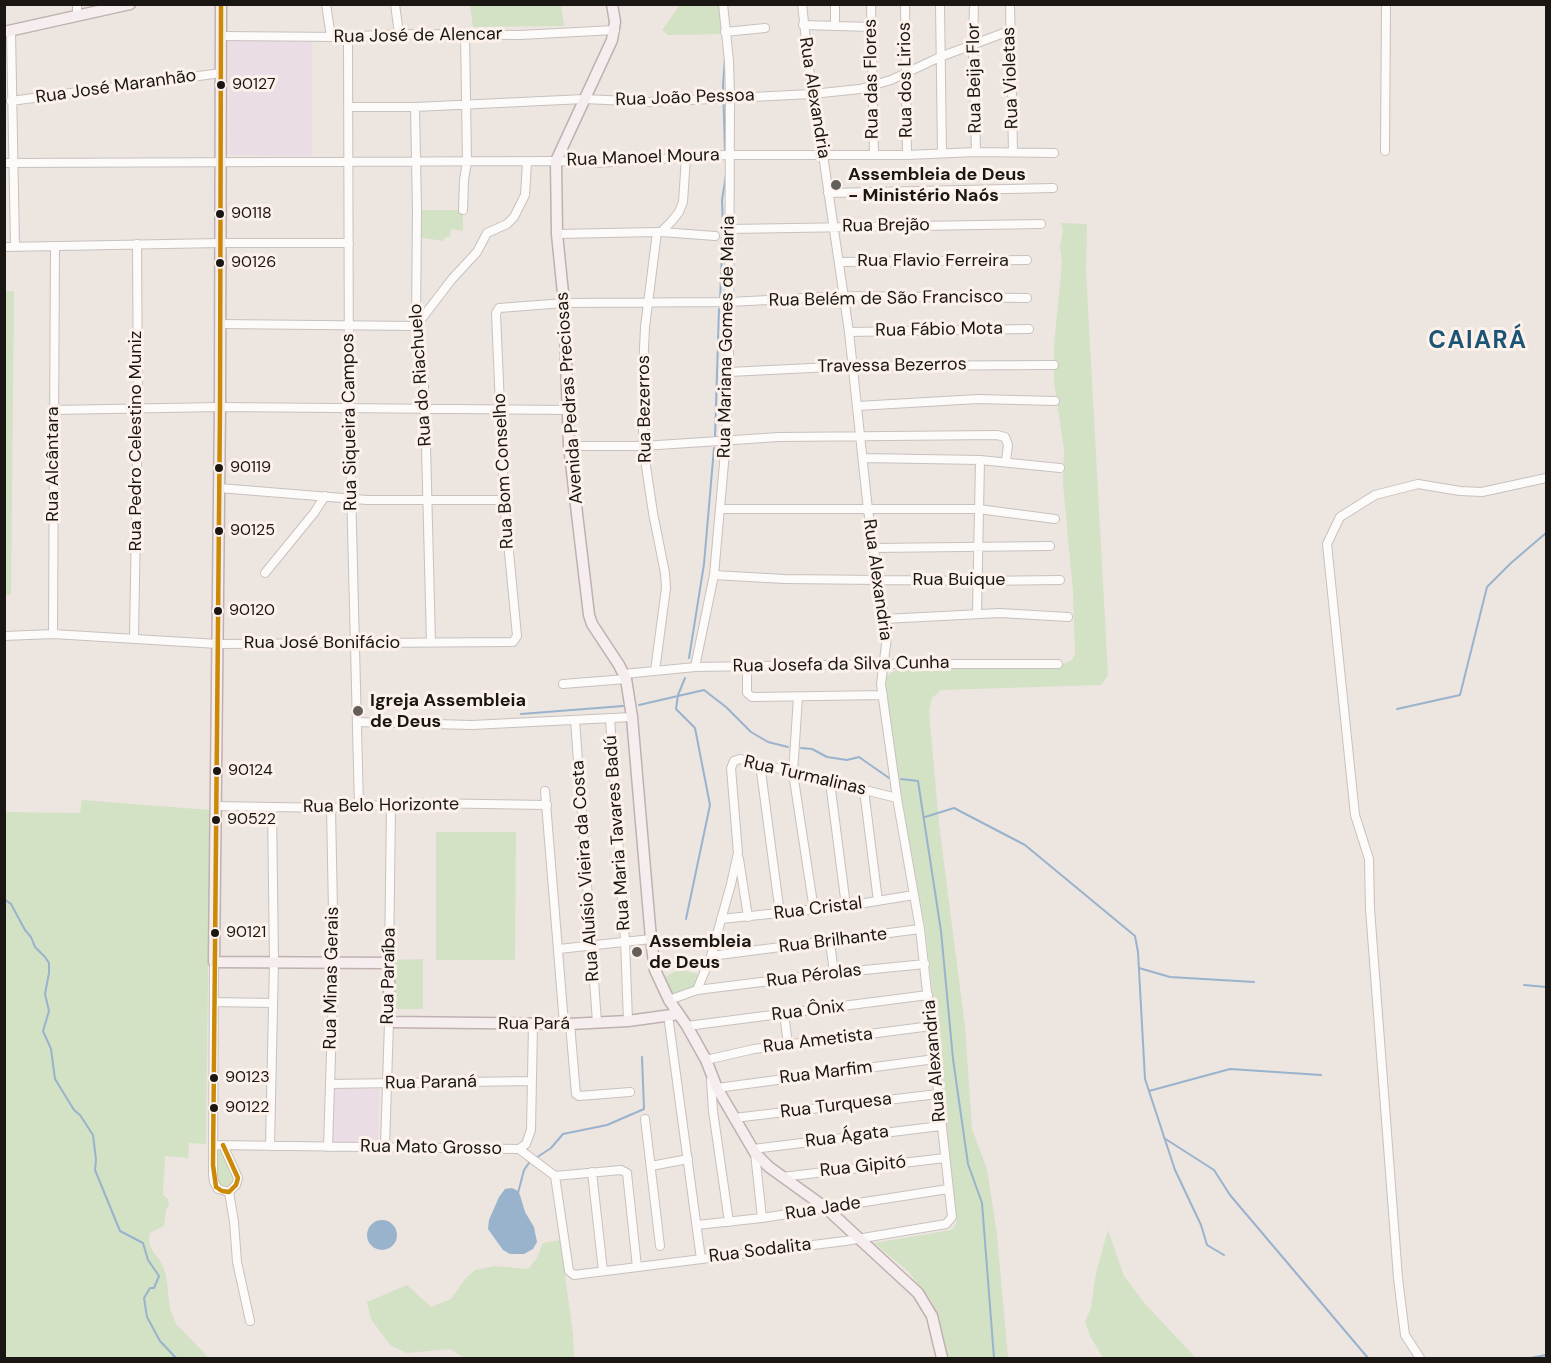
<!DOCTYPE html>
<meta charset="utf-8">
<style>
body{margin:0}
#map{position:relative;width:1551px;height:1363px;overflow:hidden;background:#ede5e0;font-family:"DM Sans",sans-serif}
canvas{display:block}
.frame{position:absolute;inset:0;border:6px solid #1a1613;pointer-events:none}
</style>
<div id="map">
<canvas width="1551" height="1363"></canvas>
<div class="frame"></div>
</div>
<script>
const ctx = document.querySelector('canvas').getContext('2d');
ctx.lineJoin = 'round';
function fill(path, color) {
  ctx.fillStyle = color;
  ctx.fill(path, 'evenodd');
}
function poly(rows) {
  const path = new Path2D();
  for (const r of rows) {
    if (r.length === 3) {
      path.moveTo(r[0] + r[2], r[1]);
      path.arc(r[0], r[1], r[2], 0, 2 * Math.PI);
      continue;
    }
    path.moveTo(r[0], r[1]);
    for (let i = 2; i < r.length; i += 2) path.lineTo(r[i], r[i + 1]);
  }
  return path;
}
function stroke(path, color, width, dash) {
  ctx.strokeStyle = color;
  ctx.lineWidth = width;
  ctx.lineCap = dash ? 'butt' : 'round';
  ctx.setLineDash(dash || []);
  ctx.stroke(path);
}
function label(font, color, halo, rows, align = 'center') {
  ctx.font = font + ' "DM Sans",sans-serif';
  ctx.lineWidth = 6;
  ctx.setLineDash([]);
  ctx.textBaseline = 'middle';
  ctx.strokeStyle = halo;
  ctx.fillStyle = color;
  for (const [text, x, y, turn = 0] of rows) {
    ctx.save();
    ctx.translate(x, y);
    ctx.rotate((+turn || 0) * Math.PI / 180);
    ctx.textAlign = isNaN(turn) ? turn : align;
    if (halo) ctx.strokeText(text, 0, 0);
    ctx.fillText(text, 0, 0);
    ctx.restore();
  }
}
fill(poly([
 [229,40,312,41,312,156,231,155,229,152],
 [332,1088,379,1089,378,1146,330,1145]
]), '#eadde5');
fill(poly([
 [470,5,561,5,564,26,473,27],
 [680,5,720,5,724,34,668,35,662,30],
 [417,210,463,210,463,231,451,229,450,237,445,237,444,241,416,237],
 [1061,223,1087,224,1086,271,1108,675,1101,685,941,690,932,698,929,711,939,824,965,1027,972,1129,987,1169,997,1235,1008,1358,948,1358,943,1336,932,1302,908,1271,874,1243,951,1230,955,1226,957,1220,926,933,904,812,886,688,887,676,898,668,1055,668,1072,660,1075,654,1073,592,1063,484,1064,449,1054,382,1054,346,1062,263,1060,247,1063,229],
 [5,291,14,291,11,595,5,595],
 [82,800,210,810,206,1144,189,1143,188,1158,165,1156,163,1195,168,1199,169,1205,166,1210,164,1226,150,1233,149,1241,152,1250,161,1262,166,1275,170,1309,176,1324,209,1358,5,1358,5,812,80,813],
 [436,832,516,832,515,960,436,960],
 [423,959,423,1009,392,1009,392,960],
 [680,969,703,976,697,990,669,1000,660,980],
 [213,1145,228,1156,238,1178,233,1189,218,1189],
 [1108,1230,1124,1276,1146,1305,1196,1358,1103,1358,1090,1336,1085,1322,1091,1308,1096,1273],
 [560,1240,573,1334,574,1358,464,1358,450,1349,407,1353,390,1345,371,1319,367,1302,407,1285,431,1307,451,1299,466,1278,475,1270,495,1266,528,1269,537,1258,543,1243]
]), '#d3e1c5');
fill(poly([
 [512,1188,518,1191,520,1195,525,1212,534,1227,537,1242,533,1249,524,1254,510,1254,503,1250,488,1229,489,1220,499,1197,505,1189],
 [382,1235,15]
]), '#99b3cd');
stroke(poly([
 [725,58,723,85,725,151],
 [720,301,723,227,722,200,726,175],
 [715,437,719,309],
 [689,658,704,564,714,448],
 [685,678,678,695,676,709,695,728,710,805,686,919],
 [639,705,704,690,726,707,751,732,768,742,788,747],
 [1397,709,1460,695,1487,587,1511,563,1546,533],
 [521,714,623,706],
 [801,748,812,749,827,757,847,760,859,757,889,778],
 [901,779,918,781,941,931,953,1059,968,1164,982,1203,994,1358],
 [925,817,954,808,1025,845,1135,936,1138,952,1145,1079,1175,1170,1201,1225,1207,1245,1224,1255],
 [4,899,11,904,25,930,31,937,35,947,45,957,49,963,49,973,45,994,49,1011,43,1031,51,1049,55,1079,74,1110,80,1115,93,1135,96,1160,95,1170,120,1231,143,1243,148,1260,159,1276,154,1288,150,1288,144,1298,147,1317,160,1341,176,1358],
 [1139,968,1170,977,1254,982],
 [1524,985,1546,987],
 [1149,1091,1230,1069,1321,1075],
 [1164,1138,1214,1170,1230,1195,1368,1358],
 [536,1158,551,1148,563,1134,607,1125,644,1109,642,1057],
 [518,1193,524,1170,531,1160],
 [1531,1358,1546,1355]
]), '#99b3cd', 2);
const minor = poly([
 [326,4,331,37],
 [395,4,399,34],
 [871,4,874,154],
 [905,4,907,155],
 [940,4,942,153],
 [974,4,973,45,976,152],
 [1010,4,1013,152],
 [77,15,77,4],
 [803,25,871,27],
 [835,26,835,4],
 [11,31,15,247],
 [725,32,765,28],
 [221,36,341,37,399,34,520,35,615,30],
 [348,37,349,407,359,807],
 [11,101,221,73],
 [349,107,415,107,584,99,649,102,812,94,860,89,891,80,940,57,1009,31],
 [415,107,417,210,416,326,423,372,425,407,431,643],
 [1385,151,1386,4],
 [4,163,556,161,596,163,726,155,907,155,976,152,1054,153],
 [828,193,1053,188],
 [463,210,464,180,467,161,465,34],
 [730,229,1041,224],
 [661,232,715,236],
 [557,234,657,232],
 [4,247,221,243,349,243],
 [839,262,1027,260],
 [220,324,416,326,452,279,477,252,487,233,507,224,514,217,525,195,527,162],
 [849,332,1029,329],
 [729,372,852,366,1054,365],
 [858,406,978,399,1055,401],
 [53,410,220,407,569,410],
 [569,446,643,446,779,437,997,435,1005,437,1008,445,1006,461],
 [863,458,980,460,1060,468],
 [219,488,367,500,504,500],
 [720,509,978,509,1055,519],
 [874,548,1050,546],
 [265,573,314,513,325,496],
 [714,575,784,579,976,581,1060,580],
 [977,613,980,460],
 [884,619,1000,613,1068,617],
 [53,634,55,246],
 [4,636,53,634,218,644,513,642,517,636,504,500,496,313,499,308,564,303,730,302,844,296,1027,298],
 [134,638,138,409,137,244],
 [747,666,747,693,752,697,883,695],
 [695,667,714,575,726,441,729,372,730,98,729,61,723,4],
 [655,671,666,588,665,573,653,513,643,446,643,371,645,327,657,232,661,232,671,222,679,212,683,202,686,157],
 [624,674,695,667,884,664,1058,664],
 [563,684,626,679],
 [798,697,793,773,814,910],
 [610,718,625,941,628,1021],
 [575,720,597,1022],
 [357,722,472,725,632,717],
 [760,764,780,914],
 [830,782,846,906],
 [864,790,878,901],
 [545,791,564,1024],
 [216,806,331,808,422,803,547,805],
 [739,859,748,917],
 [721,919,846,906,914,895],
 [830,942,834,973],
 [559,949,651,939],
 [711,956,920,929],
 [214,962,213,1175,214,1182,218,1189,229,1192,236,1185,238,1178,223,1145],
 [389,963,391,806],
 [697,990,711,956,731,884,738,853,731,768,734,761,740,759,897,798],
 [669,1000,697,990,834,973,925,964],
 [214,1002,272,1003],
 [784,1014,788,1044],
 [668,1015,701,1259],
 [570,1024,576,1094,579,1096,630,1092],
 [687,1026,928,995],
 [706,1060,754,1049,931,1026],
 [711,1080,713,1111,729,1222],
 [330,1084,532,1081],
 [717,1088,935,1059],
 [734,1118,938,1094],
 [645,1119,660,1246],
 [213,1145,519,1149,526,1144,531,1130,533,1025],
 [270,1146,274,961,272,807],
 [385,1146,389,1022],
 [328,1147,334,962,331,808],
 [519,1149,555,1176],
 [753,1149,941,1126],
 [755,1153,762,1218],
 [651,1166,688,1159],
 [592,1172,603,1271],
 [555,1176,569,1271,574,1275,845,1241,946,1224,952,1217,920,929,897,798,881,684,887,637,868,510,849,332,823,155,812,94,802,4],
 [555,1176,621,1170,627,1173,637,1267],
 [782,1177,945,1158],
 [229,1192,234,1222,237,1262,250,1321],
 [697,1225,762,1218,948,1189],
 [1420,1358,1405,1335,1398,1278,1370,909,1369,859,1355,815,1327,544,1340,517,1375,495,1418,484,1460,491,1482,492,1546,478]
]);
const major = poly([
 [221,4,220,407,214,962,389,963,389,1022,570,1024,628,1021,679,1014],
 [612,4,615,22,612,40,556,161,557,234,564,303,569,446,589,615,592,624,619,665,626,679,632,717,651,939,655,970,669,1000,687,1026,706,1060,717,1088,755,1153,769,1167,826,1208,918,1293,932,1316,942,1358],
 [4,32,130,4]
]);
stroke(minor, '#c8c1bd', 10);
stroke(major, '#c0b0b0', 13);
stroke(minor, '#fcfbfa', 8);
stroke(major, '#f6eeee', 10);
stroke(poly([
 [221,4,220,407,213,1165,216,1187,222,1191,229,1192,236,1185,238,1178,223,1145]
]), '#cb8904', 4.5);
for (const [x, y, r, color] of [
 [221,85,5,"#1a1613"],
 [836,185,6,"#645e5b"],
 [220,214,5,"#1a1613"],
 [220,263,5,"#1a1613"],
 [219,468,5,"#1a1613"],
 [219,531,5,"#1a1613"],
 [218,611,5,"#1a1613"],
 [358,711,6,"#645e5b"],
 [217,771,5,"#1a1613"],
 [216,820,5,"#1a1613"],
 [215,933,5,"#1a1613"],
 [637,952,6,"#645e5b"],
 [214,1078,5,"#1a1613"],
 [214,1108,5,"#1a1613"]
]) {
  const dot = new Path2D();
  dot.arc(x, y, r, 0, 2 * Math.PI);
  ctx.fillStyle = color;
  ctx.fill(dot);
  stroke(dot, '#fdf2eb', 2);
}
label('16px', '#1a1613', '#fdf2eb', [
 ["90127",232,85],
 ["90118",231,214],
 ["90126",231,263],
 ["90119",230,468],
 ["90125",230,531],
 ["90120",229,611],
 ["90124",228,771],
 ["90522",227,820],
 ["90121",226,933],
 ["90123",225,1078],
 ["90122",225,1108]
], 'left');
label('18px', '#1a1613', '#fdf2eb', [
 ["Rua José de Alencar",418,36,-1],
 ["Rua Beija Flor",975,78,-91],
 ["Rua Violetas",1011,78,-92],
 ["Rua das Flores",872,79,-91],
 ["Rua dos Lirios",906,80,-91],
 ["Rua José Maranhão",116,87,-8],
 ["Rua João Pessoa",685,98,-2],
 ["Rua Alexandria",814,98,81],
 ["Rua Manoel Moura",643,158,-2],
 ["Rua Brejão",886,226,-1],
 ["Rua Flavio Ferreira",933,261],
 ["Rua Belém de São Francisco",886,299,-1],
 ["Rua Fábio Mota",939,330,-1],
 ["Rua Mariana Gomes de Maria",727,337,-89],
 ["Travessa Bezerros",892,366,-1],
 ["Rua do Riachuelo",421,375,-94],
 ["Avenida Pedras Preciosas",570,398,-94],
 ["Rua Bezerros",645,409,-91],
 ["Rua Siqueira Campos",350,422,-91],
 ["Rua Pedro Celestino Muniz",136,441,-90],
 ["Rua Alcântara",53,464,-90],
 ["Rua Bom Conselho",504,471,-93],
 ["Rua Alexandria",877,580,82],
 ["Rua Buique",959,580],
 ["Rua José Bonifácio",322,643],
 ["Rua Josefa da Silva Cunha",841,665,-1],
 ["Rua Turmalinas",805,776,13],
 ["Rua Belo Horizonte",381,806,-1],
 ["Rua Maria Tavares Badú",618,833,-94],
 ["Rua Aluísio Vieira da Costa",586,871,-94],
 ["Rua Cristal",818,909,-7],
 ["Rua Brilhante",833,941,-7],
 ["Rua Paraíba",389,976,-89],
 ["Rua Pérolas",814,976,-7],
 ["Rua Minas Gerais",332,978,-89],
 ["Rua Ônix",808,1011,-7],
 ["Rua Pará",534,1024],
 ["Rua Ametista",818,1041,-7],
 ["Rua Alexandria",935,1061,-95],
 ["Rua Marfim",826,1073,-7],
 ["Rua Paraná",431,1083,-1],
 ["Rua Turquesa",836,1106,-7],
 ["Rua Ágata",847,1137,-7],
 ["Rua Mato Grosso",431,1148,1],
 ["Rua Gipitó",863,1167,-6],
 ["Rua Jade",823,1209,-9],
 ["Rua Sodalita",760,1251,-7]
]);
label('bold 18px', '#1a1613', '#fdf2eb', [
 ["Assembleia de Deus",848,175],
 ["- Ministério Naós",848,196],
 ["Igreja Assembleia",370,701],
 ["de Deus",370,722],
 ["Assembleia",649,942],
 ["de Deus",649,963]
], 'left');
ctx.letterSpacing = '1.5px';
label('bold 24px', '#1c5476', '#fdf2eb', [
 ["CAIARÁ",1478,342]
]);
ctx.letterSpacing = '0px';
</script>
